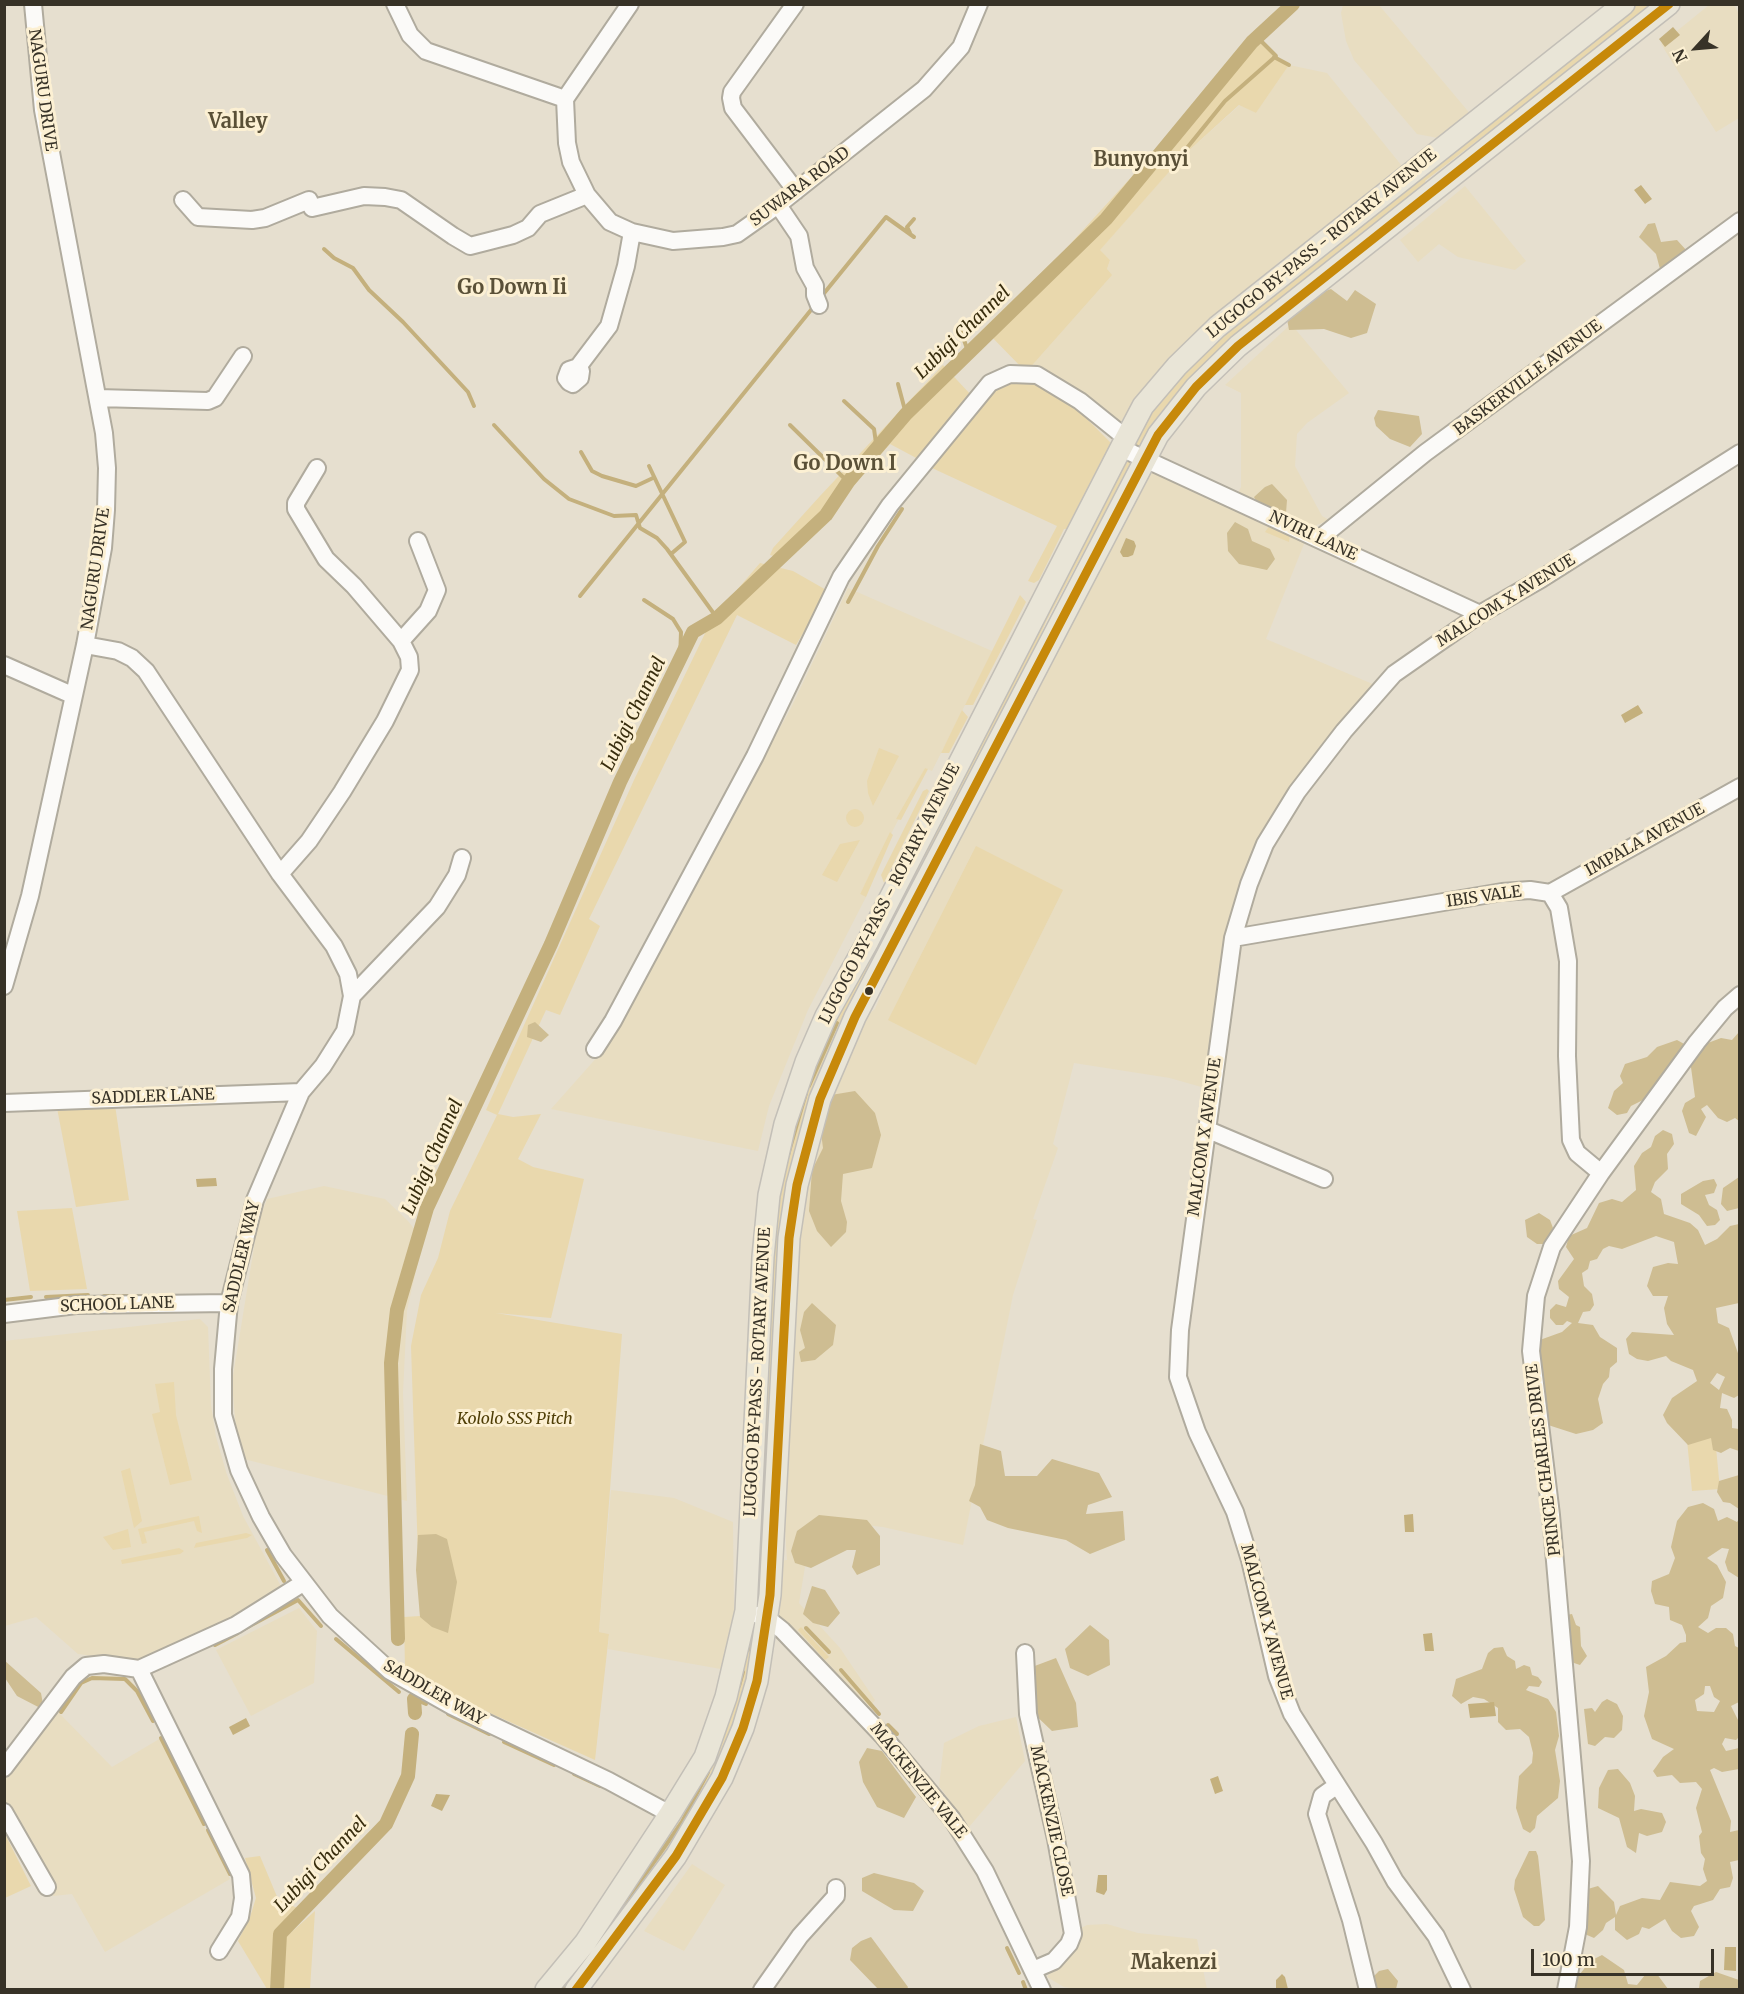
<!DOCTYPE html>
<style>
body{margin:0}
#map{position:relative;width:1744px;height:1994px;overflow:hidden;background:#e6dfcf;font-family:Merriweather,serif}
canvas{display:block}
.frame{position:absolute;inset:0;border:6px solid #373227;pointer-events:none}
.north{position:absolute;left:1666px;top:18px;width:60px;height:60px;-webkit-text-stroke:4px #fcf0d3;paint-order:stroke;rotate:244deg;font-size:16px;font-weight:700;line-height:24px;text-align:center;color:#373227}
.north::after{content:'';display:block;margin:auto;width:21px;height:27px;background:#373227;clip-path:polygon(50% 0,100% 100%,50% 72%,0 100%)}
.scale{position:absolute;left:1531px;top:1949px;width:183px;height:27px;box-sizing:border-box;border:3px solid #373227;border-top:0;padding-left:8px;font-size:18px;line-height:21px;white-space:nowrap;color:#373227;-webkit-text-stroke:4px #fcf0d3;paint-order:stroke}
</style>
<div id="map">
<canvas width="1744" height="1994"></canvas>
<div class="frame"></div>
<div class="north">N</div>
<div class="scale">100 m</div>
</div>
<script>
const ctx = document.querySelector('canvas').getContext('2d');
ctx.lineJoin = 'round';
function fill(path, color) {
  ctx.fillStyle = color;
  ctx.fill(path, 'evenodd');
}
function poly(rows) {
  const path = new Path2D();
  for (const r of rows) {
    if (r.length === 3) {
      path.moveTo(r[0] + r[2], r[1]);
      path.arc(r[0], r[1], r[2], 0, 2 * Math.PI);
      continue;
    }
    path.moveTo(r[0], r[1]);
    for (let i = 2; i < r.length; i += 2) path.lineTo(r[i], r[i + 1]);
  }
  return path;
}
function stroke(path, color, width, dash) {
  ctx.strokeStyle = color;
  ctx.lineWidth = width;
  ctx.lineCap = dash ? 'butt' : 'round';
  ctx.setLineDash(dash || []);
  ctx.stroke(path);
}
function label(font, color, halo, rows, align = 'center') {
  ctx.font = font + ' Merriweather,serif';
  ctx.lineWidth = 6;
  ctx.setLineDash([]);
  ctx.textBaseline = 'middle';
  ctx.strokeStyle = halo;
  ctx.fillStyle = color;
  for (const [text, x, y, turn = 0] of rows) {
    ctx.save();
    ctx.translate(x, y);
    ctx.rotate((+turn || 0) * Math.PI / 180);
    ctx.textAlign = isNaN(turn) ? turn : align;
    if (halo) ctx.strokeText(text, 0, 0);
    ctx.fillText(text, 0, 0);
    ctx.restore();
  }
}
fill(poly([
 [1343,5,1379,5,1472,116,1443,139,1417,134,1354,60,1346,41,1341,13],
 [1709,5,1734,5,1739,14,1739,118,1716,132,1661,44],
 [1289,65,1327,73,1410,176,1290,267,1282,259,1204,337,1180,347,1119,424,1026,372,1107,269,1110,260,1099,250,1184,155,1240,105,1256,113],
 [1465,186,1526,261,1515,270,1458,257,1439,244,1418,262,1400,240],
 [1291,324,1349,393,1307,423,1297,434,1295,466,1322,516,1329,520,1312,527,1238,493,1241,487,1241,393,1225,385],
 [1150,471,1163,471,1306,539,1266,639,1375,685,1297,777,1254,854,1235,898,1221,970,1205,1088,1170,1078,1074,1063,1053,1144,1058,1148,1033,1219,1037,1220,1013,1295,963,1545,883,1527,813,1519,799,1603,840,1648,875,1700,869,1708,778,1616,774,1602,777,1561,787,1560,784,1515,798,1242,807,1169,820,1125,863,1019,875,1009,893,966],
 [848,588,992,651,932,771,925,768,860,894,866,897,808,1010,769,1106,758,1151,551,1109,599,1055,791,708],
 [324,1186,385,1199,408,1221,423,1240,407,1310,403,1393,407,1501,244,1459,236,1430,232,1382,258,1223,267,1199],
 [200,1319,208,1327,211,1405,216,1437,226,1472,243,1516,283,1590,237,1619,146,1663,78,1654,36,1617,5,1626,4,1341],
 [611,1490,674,1498,733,1522,734,1613,721,1669,608,1649,609,1634,599,1632],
 [299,1608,317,1631,314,1683,251,1716,216,1650],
 [58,1712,112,1767,161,1738,230,1879,105,1952,72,1894,53,1896,39,1853,18,1817,13,1819,5,1801,5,1780],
 [1016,1717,1025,1761,969,1827,939,1786,944,1743,979,1726],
 [692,1864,725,1885,684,1951,644,1931],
 [1107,1924,1138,1933,1197,1939,1207,1989,1078,1989,1064,1987,1047,1977,1077,1930,1087,1925]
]), '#e8ddc1');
fill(poly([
 [1637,5,1656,5,1490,138,1486,134,1425,181,1429,187,1141,446,1132,445,1130,441,1174,381,1238,319],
 [1258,38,1274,57,1289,65,1256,113,1239,105,1184,155,1100,250,1110,260,1107,269,1112,275,1026,372,984,329,1052,264],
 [943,365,972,396,920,460,890,444,804,540,780,558,770,555,773,548,820,496],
 [1010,379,1038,385,1077,409,1112,444,1067,529,1064,529,1039,580,1034,583,1028,581,1057,526,932,468,981,403,995,386],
 [1125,459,1132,462,1046,622,1020,683,929,857,921,856],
 [1270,525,1290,533,1289,542,1265,532],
 [760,563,793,571,828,591,796,645,737,615,589,919,600,926,560,1015,546,1010,498,1114,513,1117,541,1114,518,1159,533,1167,584,1179,551,1318,496,1313,622,1334,599,1632,609,1634,595,1760,454,1697,405,1669,404,1617,420,1616,411,1346,421,1295,438,1258,450,1211,497,1115,486,1110,634,780,712,619],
 [1020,595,1026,602,973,705,965,705],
 [962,710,968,717,949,753,941,753],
 [879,748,899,756,873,806,868,793,867,781],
 [925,768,928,769,901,820,896,819],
 [927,789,929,791,884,883,881,875,923,791],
 [855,818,9],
 [890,832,893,835,866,897,860,894],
 [860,840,837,882,822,875,840,844],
 [976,846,1063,890,976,1065,888,1020],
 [918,867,922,871,829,1052,813,1098,771,1440,764,1471,758,1593,754,1591,774,1210,797,1107,844,999,863,973],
 [115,1105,129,1200,76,1207,57,1108],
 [72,1208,87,1289,30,1291,17,1211],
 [174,1382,176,1415,192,1480,170,1485,152,1414,160,1412,155,1384],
 [1714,1427,1720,1489,1692,1491,1686,1430],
 [130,1468,142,1521,134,1528,121,1471],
 [199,1516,202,1533,197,1531,194,1521,144,1532,147,1543,142,1544,138,1529],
 [128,1529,131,1547,113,1550,103,1537],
 [246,1533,252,1535,247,1538,194,1548,196,1543],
 [179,1548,184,1551,180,1554,122,1564,121,1560],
 [801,1627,829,1657,825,1660,798,1630],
 [747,1638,754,1641,746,1692,720,1765,691,1821,569,1989,554,1990,682,1808],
 [5,1834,31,1886,5,1898,4,1898],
 [260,1856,278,1899,297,1908,275,1933,270,1989,267,1989,238,1941,250,1917,256,1898,245,1858],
 [315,1911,310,1989,283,1989,285,1938]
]), '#e9d8ad');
fill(poly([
 [1655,223,1661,242,1677,240,1687,251,1660,269,1656,254,1639,237,1648,224],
 [1331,289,1347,301,1355,290,1376,304,1367,333,1351,338,1324,329,1289,330,1287,319,1305,298],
 [1378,410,1419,416,1422,434,1410,447,1390,439,1376,426,1374,418],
 [1272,484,1287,500,1286,513,1279,515,1256,501,1254,497,1265,487],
 [1235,522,1248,529,1252,541,1270,549,1275,559,1267,570,1239,564,1228,551,1227,533],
 [535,1022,549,1035,541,1042,527,1037,528,1025],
 [1739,1032,1739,1121,1735,1118,1727,1122,1718,1118,1707,1105,1701,1109,1706,1117,1696,1136,1689,1133,1682,1111,1685,1103,1695,1097,1690,1060,1700,1046,1721,1038,1732,1040],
 [1677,1040,1686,1045,1655,1094,1631,1106,1627,1113,1617,1115,1608,1108,1614,1091,1623,1083,1620,1076,1625,1064,1647,1057,1657,1047],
 [855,1091,875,1113,881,1135,872,1168,843,1174,841,1201,847,1222,846,1232,831,1247,817,1231,809,1211,812,1170,823,1148,820,1125,831,1095],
 [1663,1130,1672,1134,1674,1144,1667,1154,1668,1169,1655,1182,1651,1192,1661,1199,1664,1214,1690,1223,1698,1230,1705,1245,1717,1239,1730,1226,1739,1224,1739,1303,1716,1308,1718,1323,1729,1328,1739,1356,1739,1395,1734,1398,1722,1393,1720,1408,1727,1409,1732,1420,1732,1428,1739,1429,1739,1451,1730,1448,1721,1453,1713,1450,1711,1438,1688,1445,1667,1423,1663,1415,1672,1398,1697,1381,1693,1370,1671,1361,1666,1356,1648,1361,1637,1359,1629,1354,1626,1339,1632,1332,1674,1335,1667,1324,1664,1308,1668,1296,1653,1296,1647,1286,1653,1267,1668,1263,1678,1264,1674,1242,1656,1236,1622,1249,1609,1246,1603,1249,1597,1259,1590,1261,1588,1269,1582,1273,1584,1286,1592,1294,1594,1305,1590,1311,1583,1312,1578,1323,1593,1325,1600,1337,1617,1348,1617,1362,1610,1368,1609,1377,1603,1384,1598,1399,1603,1423,1593,1430,1576,1434,1545,1424,1537,1341,1562,1332,1572,1323,1567,1321,1563,1325,1556,1325,1550,1318,1550,1310,1556,1304,1566,1307,1569,1297,1559,1289,1558,1281,1574,1259,1566,1247,1569,1236,1587,1228,1599,1203,1612,1199,1622,1202,1636,1190,1634,1166,1642,1153,1651,1147,1655,1136],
 [1717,1373,1725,1377,1719,1390,1710,1383],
 [1739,1177,1739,1208,1727,1211,1721,1204,1723,1188],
 [1714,1179,1717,1185,1714,1193,1705,1195,1709,1205,1717,1210,1720,1220,1715,1225,1707,1226,1699,1215,1681,1204,1681,1194,1703,1181],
 [1539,1213,1550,1220,1553,1228,1544,1244,1537,1244,1527,1237,1525,1220],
 [812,1303,836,1325,833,1345,815,1360,801,1362,799,1352,805,1348,800,1330,804,1312],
 [980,1444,1001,1451,1005,1476,1037,1476,1052,1459,1099,1473,1112,1497,1088,1505,1086,1514,1123,1511,1125,1540,1090,1554,1066,1540,1008,1528,987,1520,980,1507,969,1501,975,1485],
 [1739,1475,1740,1509,1739,1509,1730,1503,1723,1502,1717,1492,1719,1481],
 [1703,1503,1714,1509,1718,1521,1727,1517,1737,1522,1739,1519,1739,1578,1728,1571,1725,1562,1729,1549,1722,1548,1707,1558,1717,1565,1726,1582,1723,1598,1711,1606,1708,1618,1698,1627,1708,1633,1716,1628,1726,1628,1733,1634,1735,1646,1739,1648,1739,1702,1731,1706,1739,1722,1739,1737,1736,1740,1725,1738,1722,1744,1726,1751,1739,1748,1739,1769,1722,1772,1714,1768,1710,1770,1731,1821,1730,1832,1739,1830,1739,1860,1730,1862,1733,1878,1730,1887,1720,1889,1713,1900,1694,1906,1691,1911,1699,1927,1694,1936,1681,1938,1672,1931,1665,1919,1649,1929,1642,1927,1639,1934,1627,1940,1615,1930,1615,1917,1606,1923,1603,1930,1594,1938,1580,1932,1581,1891,1598,1886,1614,1902,1616,1915,1620,1906,1642,1898,1660,1900,1670,1882,1700,1886,1707,1881,1703,1869,1705,1859,1701,1853,1699,1836,1702,1832,1696,1808,1702,1789,1696,1782,1680,1783,1672,1775,1657,1777,1653,1771,1656,1767,1663,1757,1674,1749,1652,1739,1644,1716,1649,1692,1646,1667,1666,1656,1680,1643,1686,1642,1686,1635,1682,1625,1670,1620,1669,1607,1655,1604,1651,1591,1652,1581,1669,1574,1675,1558,1671,1547,1677,1521,1688,1507],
 [1705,1686,1710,1686,1714,1697,1720,1701,1714,1712,1697,1711,1695,1700,1704,1694],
 [819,1515,867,1520,880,1536,880,1565,857,1575,852,1567,856,1550,847,1550,811,1568,795,1563,791,1551,797,1531],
 [436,1534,447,1539,457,1582,448,1633,432,1627,420,1617,416,1570,418,1535],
 [812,1586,825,1590,840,1613,828,1627,813,1623,803,1614],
 [1572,1614,1576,1625,1580,1627,1581,1646,1587,1656,1580,1665,1568,1661,1566,1615],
 [1090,1625,1109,1640,1110,1665,1088,1676,1070,1668,1065,1649],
 [1503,1647,1507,1656,1515,1661,1516,1669,1524,1665,1530,1667,1532,1675,1538,1677,1542,1682,1539,1687,1529,1686,1526,1690,1548,1699,1556,1712,1559,1736,1555,1750,1560,1781,1558,1798,1537,1816,1535,1828,1530,1833,1523,1829,1516,1808,1519,1776,1532,1763,1533,1753,1529,1737,1520,1729,1506,1730,1498,1722,1498,1708,1484,1699,1473,1697,1461,1704,1452,1696,1456,1679,1482,1669,1488,1653,1494,1648],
 [1056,1658,1076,1703,1078,1727,1052,1731,1027,1707,1032,1667],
 [4,1660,41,1693,44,1710,17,1696,5,1678],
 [1607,1699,1617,1704,1623,1716,1622,1730,1614,1738,1605,1737,1595,1746,1588,1744,1584,1709,1592,1708,1595,1712,1602,1702],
 [867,1748,882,1751,916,1797,904,1818,877,1807,863,1782,859,1762],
 [1618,1769,1630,1783,1635,1796,1634,1811,1641,1809,1662,1813,1666,1822,1662,1832,1647,1836,1639,1833,1636,1853,1627,1847,1619,1818,1598,1808,1599,1788,1608,1770],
 [1529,1851,1536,1851,1538,1856,1545,1920,1539,1926,1534,1926,1523,1917,1514,1889,1515,1880],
 [874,1873,914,1883,924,1891,913,1911,894,1910,862,1891,862,1878],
 [871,1937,908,1987,907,1989,878,1989,850,1960,852,1948,861,1941],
 [1602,1955,1624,1970,1628,1984,1637,1985,1645,1975,1657,1974,1668,1989,1573,1990,1577,1978,1590,1961],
 [1388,1969,1398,1981,1396,1989,1373,1990,1376,1986,1374,1976,1379,1971],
 [1716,1972,1739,1980,1739,1989,1699,1989,1700,1981]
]), '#cebd92');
fill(poly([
 [1673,27,1680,35,1665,47,1659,39],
 [1641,185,1652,199,1645,204,1634,190],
 [1126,538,1134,541,1136,546,1133,555,1128,557,1123,557,1120,552],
 [1638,705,1643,713,1625,723,1621,715],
 [216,1178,217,1186,197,1187,196,1179],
 [1413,1514,1414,1532,1405,1532,1404,1515],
 [1432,1633,1434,1651,1425,1651,1423,1634],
 [1494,1702,1496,1716,1470,1718,1468,1704],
 [246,1718,250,1726,233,1735,229,1727],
 [1218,1776,1223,1791,1215,1794,1210,1779],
 [436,1794,450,1795,442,1811,431,1806],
 [1098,1875,1107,1875,1107,1890,1104,1895,1096,1892],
 [1725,1947,1736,1947,1736,1971,1724,1970],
 [1282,1974,1285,1977,1288,1989,1276,1988,1276,1980]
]), '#c4b07d');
stroke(poly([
 [1274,57,1289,65],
 [1182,154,1225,101,1276,56,1258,38,1252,42],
 [910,233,907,227,914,219],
 [324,249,334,258,353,268,369,290,403,322,468,392,474,406],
 [821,297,886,217,914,237],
 [959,326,969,354],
 [898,384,906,414],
 [844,401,874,429,877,450],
 [494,425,544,479,569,499,614,516,636,515,640,528,657,538,667,549,717,618],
 [790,425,848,482],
 [581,452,592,471,602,476,636,486,653,478],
 [649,466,685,542,671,554],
 [580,596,815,305],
 [644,600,673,619,681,632,680,660],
 [848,602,878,546,902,509],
 [809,1086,837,1023],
 [788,1155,806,1093],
 [104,1296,172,1296],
 [46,1297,88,1295],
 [4,1300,31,1297],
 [267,1550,284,1581],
 [806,1628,829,1652],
 [244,1629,298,1600,321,1626],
 [336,1639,399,1692],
 [215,1645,238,1633],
 [748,1650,749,1644],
 [841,1670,879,1714],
 [739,1686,743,1672],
 [414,1699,426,1704],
 [61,1712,81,1683,92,1678,125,1679,137,1691,153,1721],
 [448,1714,489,1734],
 [888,1725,897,1734],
 [161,1738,204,1824],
 [504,1742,554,1765],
 [574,1774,600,1786],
 [208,1830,230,1874],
 [607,1929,682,1822,708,1772],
 [1007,1948,1019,1973],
 [1023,1982,1026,1990],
 [562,1990,579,1966]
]), '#c4b07d', 4);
stroke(poly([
 [398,1639,391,1363,397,1310,427,1208,551,944,620,782,693,632,717,618,826,515,848,482,906,414,1106,219,1252,42,1293,4],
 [414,1699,415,1713],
 [277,1990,280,1934,386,1824,408,1776,412,1734]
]), '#c4b07d', 14);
const minor = poly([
 [395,4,410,35,426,51,565,99],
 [795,4,732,92,731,98,733,108,796,191],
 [565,99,567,143,571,162,587,195,610,222,632,232,673,241,723,237,737,234,778,205,924,89,961,47,979,4],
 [565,99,630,4],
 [183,200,198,217,252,220,265,218,309,200,312,208,364,196,385,197,401,200,453,236,470,246,513,235,528,228,540,214,587,195],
 [778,205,799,236,805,268,815,286,815,295,819,305],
 [578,367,581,371,580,378,573,384,569,382,566,378,569,370,578,367,609,326,626,266,632,232],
 [98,398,208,401,215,398,243,356],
 [1121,448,1480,614],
 [1319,539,1425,453,1740,221],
 [401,641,428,611,437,590,418,541],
 [85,645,118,651,132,658,146,671,280,874,334,946,348,974,352,996,345,1031,323,1066,301,1092,255,1200,229,1303,223,1369,223,1415,239,1470,261,1517,283,1555,330,1616,390,1671,452,1706,609,1781,670,1814],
 [4,665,72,695],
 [280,874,309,841,342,792,385,721,410,670,409,657,401,641,354,586,326,559,296,509,296,503,317,468],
 [1550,893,1740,787],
 [1233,938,1502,892,1530,890,1550,893,1559,908,1568,961,1567,1056,1571,1140,1577,1153,1601,1173],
 [4,986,30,896,85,645,103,548,106,510,107,468,104,433,43,110,33,4],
 [352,996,437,907,457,875,462,858],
 [595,1049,613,1021,755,756,841,577,890,505,990,383,1010,374,1037,375,1080,401,1126,438],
 [4,1103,301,1092],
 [1206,1129,1324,1179],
 [4,1314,76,1305,229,1303],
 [758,1615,767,1618,782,1630,824,1674,883,1736,952,1819,985,1871,1042,1990],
 [1025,1653,1028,1714,1056,1839,1073,1934,1069,1944,1054,1961,1033,1970],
 [139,1669,241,1875,243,1898,240,1917,219,1951],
 [4,1768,73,1677,86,1666,104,1664,139,1669,236,1625,303,1583],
 [1336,1786,1322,1796,1317,1814,1351,1920,1368,1990],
 [4,1812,47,1887],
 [762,1990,800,1936,836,1896,836,1888],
 [1462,1990,1436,1936,1395,1881,1374,1843,1292,1714,1277,1676,1250,1560,1235,1512,1197,1432,1178,1377,1180,1330,1233,938,1249,884,1265,844,1297,792,1344,731,1394,674,1480,614,1541,579,1740,453],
 [1566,1990,1578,1927,1581,1861,1551,1515,1531,1351,1536,1296,1552,1247,1601,1173,1697,1042,1725,1008,1740,995]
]);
const major = poly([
 [546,1990,585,1943,670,1814,705,1757,726,1697,746,1611,763,1257,769,1195,785,1124,806,1062,826,1016,868,941,1121,448,1143,406,1177,366,1217,327,1624,4],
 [576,1990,676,1856,722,1778,743,1728,757,1681,770,1595,789,1238,797,1185,820,1099,855,1017,1158,435,1196,387,1238,346,1669,4]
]);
stroke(minor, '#b0ab9e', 20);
stroke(major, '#c3bfb7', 24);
stroke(minor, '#fbfaf8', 16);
stroke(major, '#e9e5d7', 21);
stroke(poly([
 [576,1990,676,1856,722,1778,743,1728,757,1681,770,1595,789,1238,797,1185,820,1099,855,1017,1158,435,1196,387,1238,346,1669,4]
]), '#c7890a', 9);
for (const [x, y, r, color] of [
 [869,991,5,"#373227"]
]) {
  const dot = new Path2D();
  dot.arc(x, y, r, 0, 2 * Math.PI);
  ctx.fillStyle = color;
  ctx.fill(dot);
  stroke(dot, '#fcf0d3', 2);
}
label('16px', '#373227', '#fcf0d3', [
 ["NAGURU DRIVE",42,90,82],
 ["SUWARA ROAD",800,187,-37],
 ["LUGOGO BY-PASS - ROTARY AVENUE",1322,244,-39],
 ["BASKERVILLE AVENUE",1528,378,-37],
 ["NVIRI LANE",1313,536,25],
 ["NAGURU DRIVE",96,569,-82],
 ["MALCOM X AVENUE",1506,601,-32],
 ["IMPALA AVENUE",1645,840,-29],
 ["LUGOGO BY-PASS - ROTARY AVENUE",890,894,-63],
 ["IBIS VALE",1484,897,-8],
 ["SADDLER LANE",153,1097,-2],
 ["MALCOM X AVENUE",1205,1137,-82],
 ["SADDLER WAY",242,1257,-77],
 ["SCHOOL LANE",117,1305,-2],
 ["LUGOGO BY-PASS - ROTARY AVENUE",758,1372,-87],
 ["PRINCE CHARLES DRIVE",1544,1460,-97],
 ["MALCOM X AVENUE",1266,1622,75],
 ["SADDLER WAY",434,1693,30],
 ["MACKENZIE VALE",918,1781,51],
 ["MACKENZIE CLOSE",1051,1821,78]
]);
label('italic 16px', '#4f3e06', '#fcf0d3', [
 ["Kololo SSS Pitch",515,1419]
]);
label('italic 18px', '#382d0e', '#fcf0d3', [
 ["Lubigi Channel",963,333,-44],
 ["Lubigi Channel",634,714,-64],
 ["Lubigi Channel",433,1157,-66],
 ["Lubigi Channel",321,1865,-46]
]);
label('bold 20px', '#5a5037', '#fcf0d3', [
 ["Valley",238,122],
 ["Bunyonyi",1141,160],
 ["Go Down Ii",512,288],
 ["Go Down I",845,464],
 ["Makenzi",1174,1963]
]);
</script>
